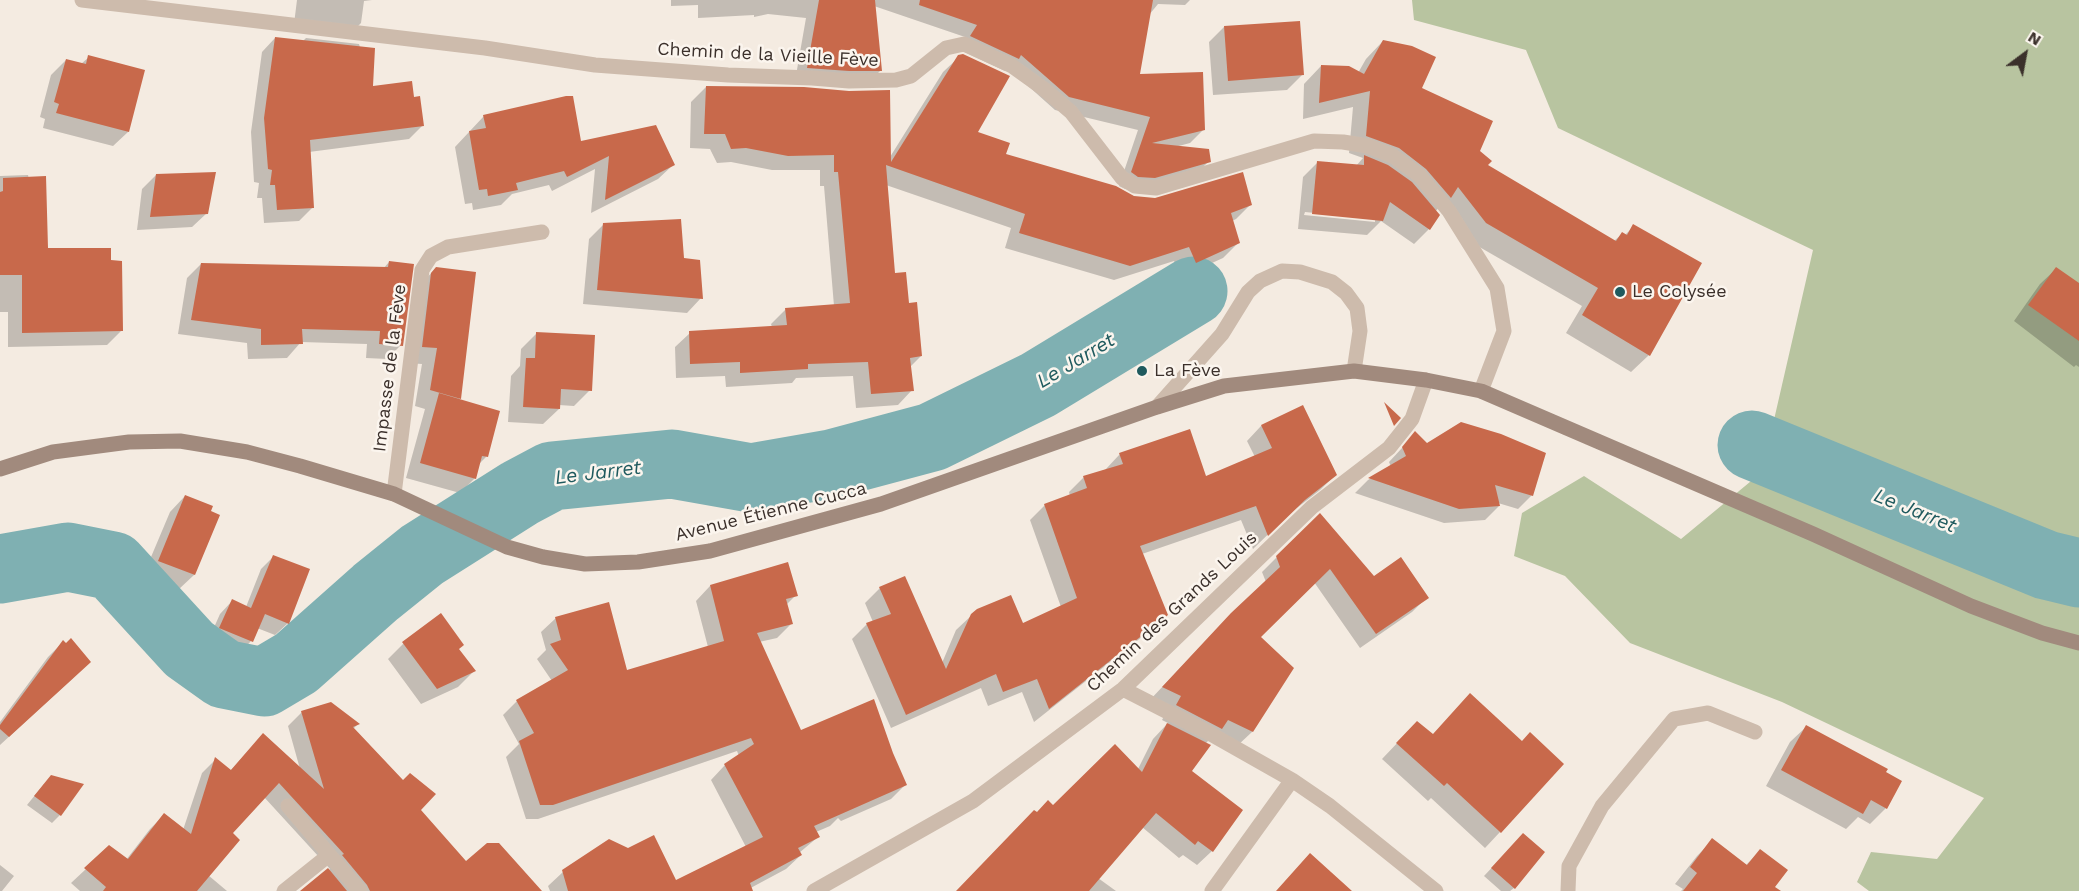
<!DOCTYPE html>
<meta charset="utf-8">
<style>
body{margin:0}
#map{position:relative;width:2079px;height:891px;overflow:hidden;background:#f4ebe1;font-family:"Work Sans",sans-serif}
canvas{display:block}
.north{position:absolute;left:1995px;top:24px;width:60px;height:60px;-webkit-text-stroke:4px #fbf5ee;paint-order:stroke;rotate:32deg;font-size:16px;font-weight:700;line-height:24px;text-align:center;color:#3b302b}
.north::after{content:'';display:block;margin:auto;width:21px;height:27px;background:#3b302b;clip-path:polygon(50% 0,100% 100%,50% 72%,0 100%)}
</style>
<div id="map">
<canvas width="2079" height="891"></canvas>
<div class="north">N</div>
</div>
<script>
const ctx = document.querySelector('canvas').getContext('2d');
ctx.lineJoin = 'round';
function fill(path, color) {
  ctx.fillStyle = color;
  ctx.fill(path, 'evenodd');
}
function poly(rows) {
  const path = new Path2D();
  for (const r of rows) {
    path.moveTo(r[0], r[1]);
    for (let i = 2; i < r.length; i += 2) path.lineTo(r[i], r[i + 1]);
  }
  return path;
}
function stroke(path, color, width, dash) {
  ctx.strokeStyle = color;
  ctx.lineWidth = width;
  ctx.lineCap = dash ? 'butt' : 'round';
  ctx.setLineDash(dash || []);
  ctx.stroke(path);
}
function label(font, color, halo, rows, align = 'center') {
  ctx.font = font + ' "Work Sans",sans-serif';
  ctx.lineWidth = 5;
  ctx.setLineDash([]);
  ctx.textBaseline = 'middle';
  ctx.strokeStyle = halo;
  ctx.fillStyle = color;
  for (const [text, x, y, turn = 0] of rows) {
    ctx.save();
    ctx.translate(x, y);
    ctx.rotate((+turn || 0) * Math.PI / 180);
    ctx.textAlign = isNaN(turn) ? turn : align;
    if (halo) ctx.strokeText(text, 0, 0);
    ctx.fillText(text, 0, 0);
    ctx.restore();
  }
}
fill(poly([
 [1412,0,2079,0,2079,891,1869,891,1857,882,1871,852,1937,859,1984,798,1782,702,1630,643,1565,576,1514,556,1522,513,1584,476,1681,539,1762,472,1813,250,1558,128,1526,50,1414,20]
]), '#b8c4a0');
fill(poly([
 [297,0,372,0,364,1,361,23,346,38,293,32],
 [671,0,1190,0,1185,5,1158,4,1149,15,1138,75,1203,130,1190,143,1175,147,1209,161,1196,174,1141,191,1125,189,1119,186,1138,130,1055,110,1008,68,1005,71,958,49,965,37,874,6,881,70,868,83,795,81,806,18,768,14,754,17,754,15,698,18,698,5,671,6],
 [1224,27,1302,75,1287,90,1213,95,1209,42],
 [275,38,302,42,306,38,359,44,372,88,413,98,423,125,409,139,309,152,313,207,299,221,264,223,262,198,257,198,259,183,254,182,251,132,262,52],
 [1383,41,1420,88,1478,151,1486,166,1614,241,1622,234,1625,235,1634,226,1649,355,1631,372,1566,333,1582,306,1469,241,1441,205,1435,212,1438,215,1429,229,1414,244,1381,221,1367,235,1298,229,1303,177,1318,162,1356,166,1363,158,1349,153,1353,107,1303,119,1304,84,1321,66,1358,73,1366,59],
 [1305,212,1375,219,1375,222,1304,215],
 [89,57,128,132,113,146,43,128,45,119,40,117,51,75,66,60,81,64],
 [959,57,976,133,1004,155,1133,197,1251,204,1236,219,1232,221,1238,243,1223,258,1181,277,1174,261,1114,280,1005,248,1011,228,886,185,894,274,907,304,921,356,910,367,912,390,898,405,856,408,853,376,796,378,792,383,726,387,725,376,676,378,675,347,690,333,772,327,771,324,786,309,834,306,824,186,820,186,820,170,772,170,731,162,717,163,710,149,690,148,691,102,706,87,890,157,943,72],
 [484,116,580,143,673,165,658,179,591,213,595,169,552,191,549,185,512,194,501,205,473,210,472,203,465,204,455,147],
 [28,175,46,250,121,331,107,345,8,347,8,312,0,312,0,176],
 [156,175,207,213,192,227,137,230,142,189],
 [604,224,682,259,701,298,687,313,583,304,589,239],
 [389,262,401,345,387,359,366,358,367,344,301,342,287,358,248,359,247,343,178,334,187,278,201,264,383,269],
 [436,268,460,398,458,400,486,457,478,465,475,478,460,493,406,478,425,409,415,406,422,364,407,363,420,285],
 [2056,269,2079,285,2079,367,2076,365,2074,367,2014,321,2040,284],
 [537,333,590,390,574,406,559,405,559,409,543,424,508,422,511,376,520,366,521,349],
 [1302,407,1335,475,1320,490,1289,514,1253,549,1241,520,1142,554,1167,614,1152,629,1034,722,1022,692,988,706,981,688,891,728,852,639,867,624,873,622,865,603,880,588,942,663,956,630,972,615,1022,625,1061,607,1030,520,1045,505,1070,496,1069,492,1084,477,1105,470,1120,454,1205,478,1255,457,1247,441,1261,426],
 [1415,434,1426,445,1532,495,1518,509,1498,503,1499,506,1485,520,1444,523,1355,493,1368,480,1391,467,1389,462],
 [185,496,218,516,194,575,178,590,143,576,170,512],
 [273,557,288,623,275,635,257,628,251,641,239,654,208,641,220,614,232,601,246,607,261,569],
 [1277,557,1373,578,1427,597,1412,612,1360,648,1314,582,1259,637,1252,732,1237,746,1214,735,1205,744,1190,771,1212,851,1197,865,1183,855,1179,858,1142,827,1098,878,1116,891,958,891,1036,814,1138,769,1153,739,1168,723,1162,720,1167,711,1148,702,1216,630,1266,582,1262,572],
 [710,586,796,595,786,605,791,624,777,638,759,642,800,732,892,754,905,785,891,799,841,821,838,818,830,826,816,832,818,837,799,853,801,855,786,869,745,891,703,891,746,847,711,780,725,765,739,756,737,751,538,819,526,819,506,757,519,744,503,715,517,701,552,681,537,659,546,650,541,632,556,618,626,672,708,647,696,601],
 [63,642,73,678,0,745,0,722,48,657],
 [403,644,458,650,474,671,458,687,421,704,388,659],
 [302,712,358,724,353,729,419,810,466,863,540,891,302,891,330,869,264,797,231,833,208,875,227,891,80,891,71,883,86,869,126,860,150,829,164,815,183,830,202,773,216,759,230,771,249,750,300,769,288,726],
 [1806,727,1886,808,1870,824,1858,817,1846,829,1766,786,1790,742],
 [1402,738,1500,832,1485,848,1431,798,1428,801,1382,759],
 [44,784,60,815,52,823,27,805],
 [1713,840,1745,866,1760,851,1770,891,1681,891,1683,889,1675,884,1697,856],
 [1515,843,1514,888,1510,891,1501,891,1484,876],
 [0,865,14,876,2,891,0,891],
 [563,872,655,891,550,891,548,886]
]), '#0003');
stroke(poly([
 [1752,445,2046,565,2079,573],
 [0,569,68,557,113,566,189,649,224,674,264,682,296,663,376,592,422,555,520,493,552,476,672,464,751,478,831,464,932,437,1038,385,1193,291]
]), '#7fb0b2', 69);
fill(poly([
 [819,0,875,0,882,71,849,71,807,68],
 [920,0,1153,0,1140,74,1203,72,1205,130,1152,143,1209,149,1211,162,1155,178,1138,177,1131,172,1150,117,1069,97,1021,55,1019,59,970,36,977,25,919,5],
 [1300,21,1304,75,1228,81,1224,26],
 [275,37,375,48,373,86,412,81,414,97,420,96,424,126,310,140,314,208,277,210,275,185,270,185,272,170,268,169,264,118],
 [1383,40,1412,46,1436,57,1422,88,1493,121,1480,151,1492,161,1488,165,1616,241,1622,232,1627,235,1633,224,1702,263,1650,356,1582,315,1598,288,1486,223,1458,187,1451,198,1426,169,1399,148,1366,136,1370,91,1319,103,1321,65,1349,66,1364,74],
 [963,54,1010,76,978,132,1010,143,1006,154,1116,186,1134,196,1155,198,1243,172,1252,205,1231,213,1240,243,1196,263,1189,247,1130,266,1019,233,1025,214,886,165,895,273,906,272,909,303,917,302,922,356,910,358,914,391,871,394,868,362,808,364,808,369,740,373,740,362,690,364,689,331,787,325,785,308,850,303,838,172,834,172,834,155,788,156,746,148,731,149,725,134,704,134,706,86,804,87,849,91,890,90,891,162,958,55],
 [88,55,145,70,129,132,56,113,59,104,54,102,66,59,86,64],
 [566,96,573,96,581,141,656,125,675,165,605,200,609,156,567,177,564,171,516,183,518,190,488,196,487,189,479,190,469,131,486,128,483,115],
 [1364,155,1388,165,1412,182,1440,215,1430,230,1390,202,1383,221,1312,214,1317,161,1364,165],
 [216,172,208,214,150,217,156,174],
 [46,176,48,248,111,248,111,260,122,261,123,331,22,333,22,275,0,275,0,192,3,191,3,178],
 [681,219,684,258,700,260,703,299,597,290,603,223],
 [389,261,414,264,403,346,379,344,380,331,302,329,303,344,261,345,261,329,191,320,201,263,388,267],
 [436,267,476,272,461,399,430,390,437,348,422,347,431,273],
 [2056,267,2079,283,2079,341,2028,305],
 [536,332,595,335,592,391,561,389,560,409,523,407,526,358,535,358],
 [439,393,500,411,488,457,482,456,476,479,420,463],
 [1384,402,1401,418,1394,426],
 [1303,405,1337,475,1305,500,1268,536,1256,506,1140,546,1168,615,1049,709,1037,679,1003,692,996,674,906,715,866,623,891,614,879,587,905,576,946,669,971,614,977,609,1011,595,1023,623,1077,598,1044,504,1087,488,1083,476,1123,464,1119,453,1190,429,1206,476,1272,448,1261,425],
 [1461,422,1501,434,1546,453,1533,496,1495,485,1500,506,1459,509,1368,478,1406,456,1402,447,1415,431,1427,443],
 [185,495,213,506,211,511,220,515,195,575,158,561],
 [1320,513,1374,576,1401,557,1429,598,1376,634,1330,569,1261,637,1294,668,1253,732,1228,720,1222,729,1176,705,1181,696,1162,687,1231,613,1280,567,1276,556],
 [273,555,310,569,289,624,265,614,253,642,219,628,232,599,251,608],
 [788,562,798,596,786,599,793,624,757,633,801,730,874,699,893,753,907,785,814,826,820,837,798,848,802,855,750,883,753,891,568,891,562,870,609,839,628,848,654,835,676,880,763,837,724,764,754,744,751,738,553,805,540,805,519,741,534,733,516,700,568,670,550,644,561,640,555,617,609,602,627,670,724,641,710,585],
 [441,613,464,645,459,649,476,671,437,689,402,642],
 [71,638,91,662,9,737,0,729,0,725,63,640,66,643],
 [1470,693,1522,741,1530,732,1564,764,1501,833,1447,783,1444,786,1396,743,1417,721,1433,734],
 [331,702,360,724,353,727,403,780,410,773,436,794,421,810,466,861,487,843,499,843,542,891,370,891,367,885,342,855,344,854,279,783,233,833,240,840,197,891,103,891,106,887,84,868,109,845,128,859,164,813,191,834,215,757,231,770,263,733,324,789,301,711],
 [1167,723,1211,745,1192,771,1243,810,1213,852,1198,841,1195,845,1156,813,1089,891,956,891,1034,810,1037,812,1048,800,1053,805,1115,744,1142,772],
 [1806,725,1888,769,1886,772,1902,781,1887,809,1871,800,1863,814,1781,770],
 [51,775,84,784,61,816,34,796],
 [1523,833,1545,852,1515,889,1491,868],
 [1712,838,1747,865,1760,849,1788,870,1775,887,1781,891,1683,891,1697,873,1690,867],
 [1310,853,1352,891,1276,891],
 [328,868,347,891,300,891]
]), '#c8694b');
stroke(poly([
 [1157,407,1222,334,1248,292,1260,281,1282,271,1300,272,1332,282,1346,293,1357,308,1360,331,1354,371],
 [284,891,329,855],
 [1568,891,1569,866,1602,806,1674,719,1708,713,1755,732]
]), '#cdbbac', 15);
stroke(poly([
 [82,0,485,48,595,65,728,75,812,78,849,81,896,80,911,76,946,48,964,44,1012,66,1044,89,1071,112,1122,178,1135,186,1156,188,1314,141,1343,142,1368,146,1393,156,1419,175,1449,211,1497,288,1504,331,1481,391],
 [394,494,422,270,431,256,448,247,542,232],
 [1123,689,1209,733,1292,780,1330,806,1436,891],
 [288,806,360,891],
 [814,891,973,801,1123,689,1312,507,1389,448,1412,419,1426,380],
 [1212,891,1292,780]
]), '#cdbbac', 15);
stroke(poly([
 [0,469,53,452,129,442,180,441,247,452,300,466,394,494,507,547,543,557,585,564,638,562,710,551,881,504,1157,407,1224,386,1354,371,1426,380,1481,391,1813,534,1971,606,2042,633,2079,643]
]), '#a18a7d', 15);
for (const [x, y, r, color] of [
 [1620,292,6,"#1f5a5e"],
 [1142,371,6,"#1f5a5e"]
]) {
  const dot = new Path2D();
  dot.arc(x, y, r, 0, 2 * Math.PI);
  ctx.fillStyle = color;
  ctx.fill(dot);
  stroke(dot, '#fbf5ee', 2);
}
label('18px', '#3b302b', '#fbf5ee', [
 ["Chemin de la Vieille Fève",768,55,3],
 ["Impasse de la Fève",390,368,-83],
 ["Avenue Étienne Cucca",771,512,-14],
 ["Chemin des Grands Louis",1172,612,-43]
]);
label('18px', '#3b302b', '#fbf5ee', [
 ["Le Colysée",1632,292],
 ["La Fève",1154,371]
], 'left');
label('italic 20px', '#1f5a5e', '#fbf5ee', [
 ["Le Jarret",1076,361,-31],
 ["Le Jarret",598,473,-7],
 ["Le Jarret",1915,511,22]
]);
</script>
